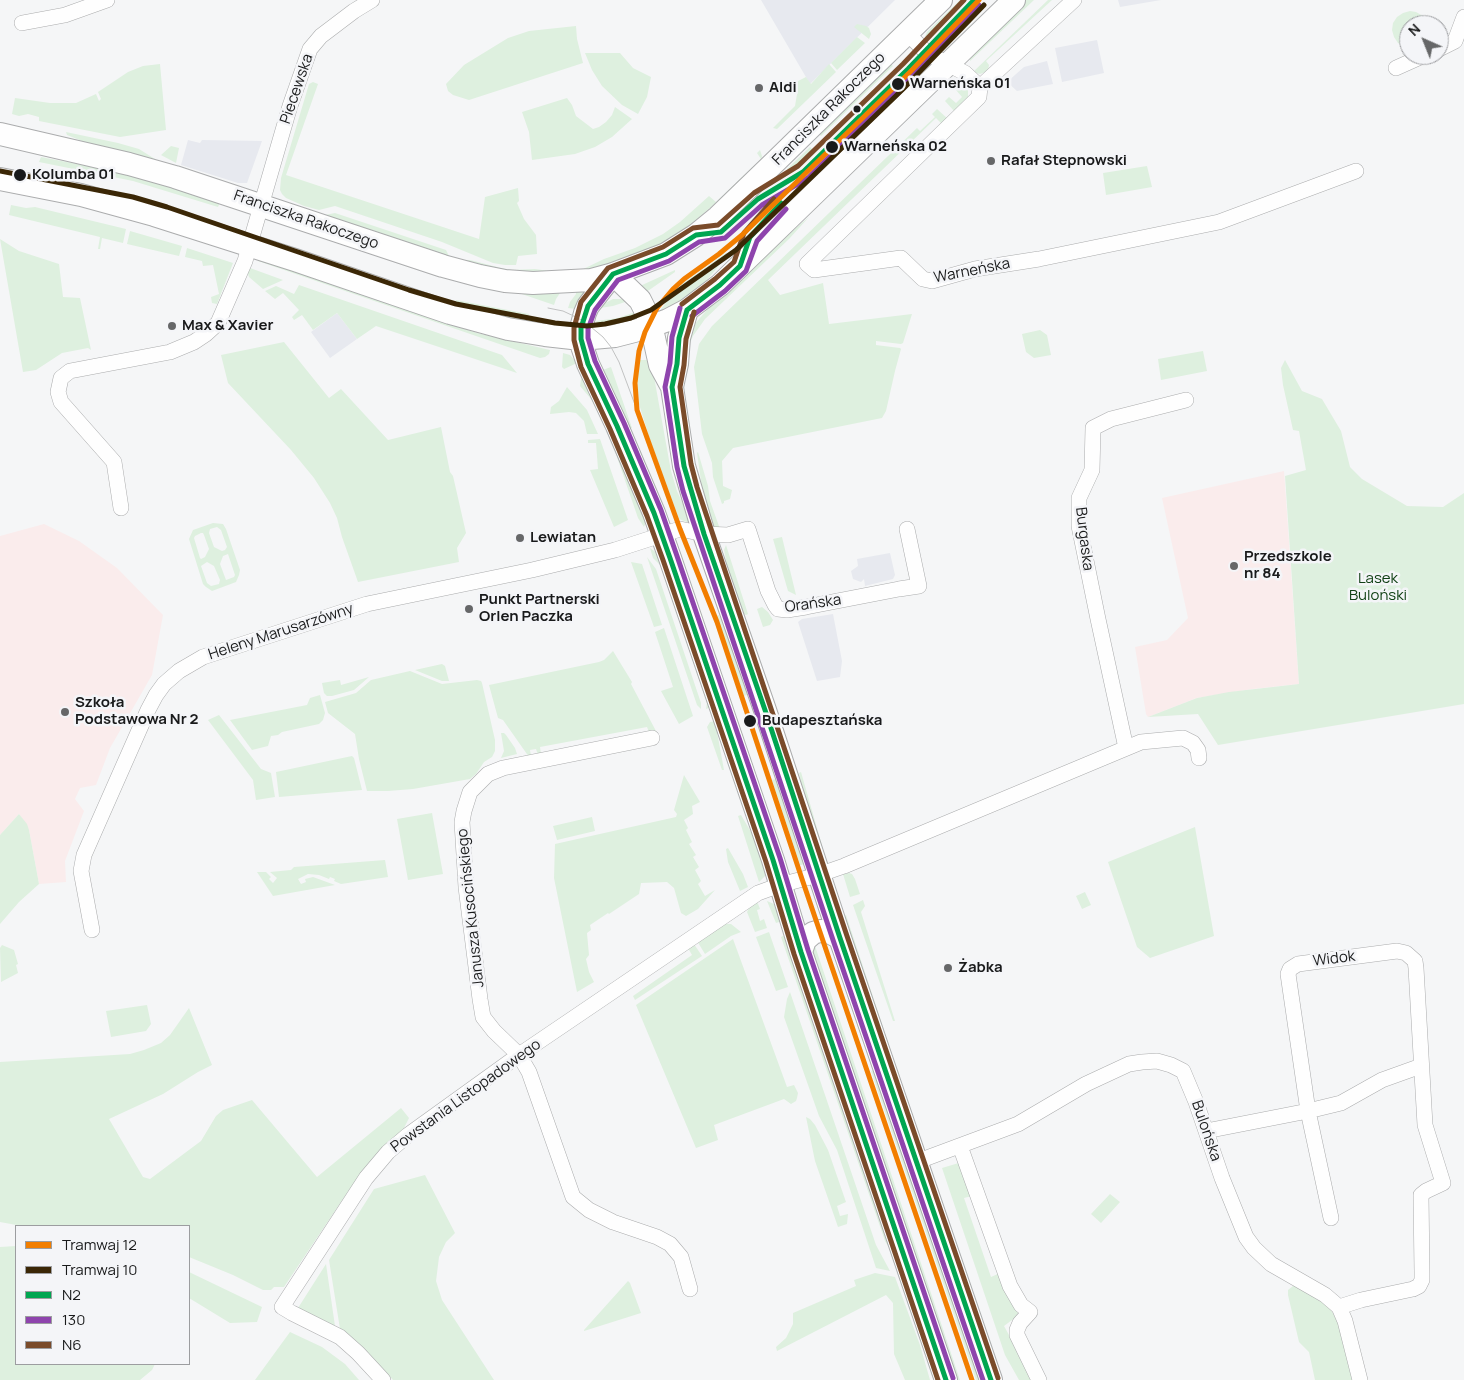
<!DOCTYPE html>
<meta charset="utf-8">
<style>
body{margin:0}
#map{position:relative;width:1464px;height:1380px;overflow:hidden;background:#f5f6f7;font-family:Manrope,sans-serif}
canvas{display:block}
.legend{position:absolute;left:15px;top:1225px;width:175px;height:140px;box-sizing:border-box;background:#f4f5f8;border:1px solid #9c9da0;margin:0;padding:6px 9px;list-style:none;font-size:15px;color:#191a1b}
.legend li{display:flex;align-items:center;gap:10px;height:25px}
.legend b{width:25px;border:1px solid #9c9da0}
.north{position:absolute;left:1399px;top:15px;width:50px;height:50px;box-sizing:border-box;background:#f4f5f8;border:1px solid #9c9da0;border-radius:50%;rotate:316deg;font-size:14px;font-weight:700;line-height:20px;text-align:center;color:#191a1b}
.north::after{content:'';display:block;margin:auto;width:18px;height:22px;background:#666768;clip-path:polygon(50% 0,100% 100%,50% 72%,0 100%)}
</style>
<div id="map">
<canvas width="1464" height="1380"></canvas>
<ul class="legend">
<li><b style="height:6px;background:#f27e00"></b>Tramwaj 12</li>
<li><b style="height:6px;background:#3b2706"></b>Tramwaj 10</li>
<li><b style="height:6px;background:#00a651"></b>N2</li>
<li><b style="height:6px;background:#8e44ad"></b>130</li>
<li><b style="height:6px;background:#7a4b2a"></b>N6</li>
</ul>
<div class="north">N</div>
</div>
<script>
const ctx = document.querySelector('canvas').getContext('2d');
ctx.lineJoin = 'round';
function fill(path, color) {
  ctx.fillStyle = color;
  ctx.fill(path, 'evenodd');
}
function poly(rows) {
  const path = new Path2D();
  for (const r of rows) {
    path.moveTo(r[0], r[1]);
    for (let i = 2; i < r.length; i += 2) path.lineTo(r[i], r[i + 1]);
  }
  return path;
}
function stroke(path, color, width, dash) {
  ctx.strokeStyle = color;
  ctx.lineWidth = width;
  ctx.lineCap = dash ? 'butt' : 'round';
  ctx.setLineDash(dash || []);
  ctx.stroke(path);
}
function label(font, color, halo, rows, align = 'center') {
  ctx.font = font + ' Manrope,sans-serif';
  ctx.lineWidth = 5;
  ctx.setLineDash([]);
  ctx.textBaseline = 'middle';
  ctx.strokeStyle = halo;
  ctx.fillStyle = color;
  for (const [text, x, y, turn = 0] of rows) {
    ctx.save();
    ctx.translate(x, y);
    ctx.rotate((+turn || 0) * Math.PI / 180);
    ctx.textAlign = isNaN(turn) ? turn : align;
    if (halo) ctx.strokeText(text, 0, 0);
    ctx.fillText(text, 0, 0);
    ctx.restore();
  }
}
fill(poly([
 [761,0,895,0,810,84],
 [1118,0,1161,0,1120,7],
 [1097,40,1104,73,1062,82,1055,48],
 [1047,61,1053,84,1017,91,1007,82,1024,67],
 [188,140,200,143,202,140,262,141,247,183,238,183,181,165],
 [337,313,357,339,330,358,311,332],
 [890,553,895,575,893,579,865,586,864,579,861,582,853,579,851,571,858,566,857,559],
 [833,614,842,661,840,677,817,681,798,622,802,619]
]), '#e7e9ef');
fill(poly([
 [1284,471,1299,684,1253,689,1197,698,1148,717,1146,714,1135,647,1167,640,1188,618,1162,498],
 [44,524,79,541,117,568,163,615,152,675,110,748,96,785,80,788,75,799,84,811,65,861,66,882,39,884,29,830,19,814,0,835,0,536]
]), '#faecec');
fill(poly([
 [960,0,965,0,927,40,925,37,927,32],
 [1025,0,1034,0,970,61,970,57,974,49],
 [1048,0,1052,0,986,61,989,65,988,71,980,74,973,72],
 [973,11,975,13,968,23,939,51,937,49],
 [1410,11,1416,12,1423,16,1428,25,1409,25,1409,47,1404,46,1398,43,1394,37,1392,30,1393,23,1397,17,1403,13],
 [857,24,866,26,869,28,871,34,869,39,854,27],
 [576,26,577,39,583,63,469,100,453,95,448,91,446,84,464,65,508,38,529,31],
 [857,37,865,43,837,70,831,63],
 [585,53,620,53,633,68,651,77,647,97,638,114,622,105,602,86,592,70],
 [888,62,893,66,821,136,819,134],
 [160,64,166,130,120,137,39,121,39,117,28,114,19,116,12,114,15,98,50,103,76,103,96,94,99,101,101,99,98,92,128,72,143,66],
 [829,64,836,72,777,129,773,128,795,106,797,94,794,83,806,77,811,84],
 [313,82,318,84,286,175,479,239,485,197,518,188,519,201,517,203,524,219,536,235,537,254,518,256,516,265,505,265,493,263,442,242,335,206,319,210,304,206,286,198,282,194,280,190,281,178,309,84],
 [963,82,968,91,968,97,966,102,955,112,945,101,949,97,956,103,962,97,956,90],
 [910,85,913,87,777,216,823,160,828,165],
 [567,98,572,105,576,116,593,129,599,127,606,122,612,115,615,107,632,119,612,137,595,147,575,154,532,160,529,132,522,112],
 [937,109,948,119,942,124,936,118,768,280,780,295,823,283,829,324,912,314,903,343,901,344,876,341,876,345,900,348,901,349,895,371,886,411,882,418,733,448,722,461,723,486,732,490,730,499,724,501,724,503,722,504,713,477,712,463,702,434,694,367,699,344,712,326,917,128,920,131,935,117,932,114],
 [66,132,118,143,139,149,166,166,92,145,67,135],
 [171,146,179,148,176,163,161,155],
 [810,147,814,151,790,172,787,169],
 [760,150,762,156,761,163,687,228,665,243,630,259,575,273,604,259,635,248,663,234,680,222,709,196,716,202,761,159,757,153],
 [41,157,82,165,134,172,221,200,218,207,133,181,39,162],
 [1147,166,1152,187,1106,195,1103,173],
 [11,205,26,208,35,207,126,229,123,243,102,238,100,249,98,249,100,237,9,215],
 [335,213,446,250,451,260,470,260,501,268,511,270,535,269,556,272,560,274,526,275,483,268,451,260,320,216],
 [809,217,789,239,705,319,693,336,690,343,686,343,693,326,713,303,774,246],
 [130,231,182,246,179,256,127,244],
 [0,239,19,251,59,264,63,297,80,298,91,350,88,348,62,353,36,370,23,372],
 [187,248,233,263,217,304,212,303,211,297,219,294,213,265,203,266,202,261,185,257],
 [726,253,728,253,728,255,702,286,687,300,659,312,671,295,682,284],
 [260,259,477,333,550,350,549,354,545,357,540,358,258,261],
 [250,268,283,280,263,289,249,277,247,271],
 [675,270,675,272,645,293,640,286],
 [299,285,502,355,517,373,376,326,357,339,337,313,313,330,302,315,294,320,292,317,299,310,283,293,275,299,265,291,276,286,294,294],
 [576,289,592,289,576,309,568,308,570,302,576,294],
 [510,290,562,290,556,299,554,305],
 [613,299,621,299,628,301,613,306,600,308,605,303],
 [456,300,529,314,528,317,553,322,552,327,499,315,455,303],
 [638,311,639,316,634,323,599,326,596,321,618,318],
 [1040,330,1047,335,1051,355,1034,358,1026,352,1022,334],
 [284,342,329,398,341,389,388,440,441,427,450,472,453,476,466,533,457,548,459,562,358,582,342,537,337,518,330,503,314,478,291,450,228,383,221,355],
 [1203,351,1207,371,1161,380,1158,359],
 [563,353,570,355,577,363,564,369,562,367],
 [640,360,651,360,671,471,677,491,692,524,679,519,651,443,639,404,637,375],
 [1285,360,1302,391,1322,399,1341,431,1350,467,1362,479,1407,506,1443,507,1464,493,1464,704,1218,745,1198,714,1148,717,1197,698,1229,692,1299,684,1285,476,1306,470,1299,431,1293,430,1283,385,1281,368],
 [611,367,632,428,628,430,600,371],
 [585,376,646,522,644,527,638,518,609,434,591,399,580,386,581,379],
 [567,387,587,410,598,434,587,434,584,421,576,413,569,412,550,414,551,407,559,401],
 [600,439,628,520,614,527,590,470,598,469,596,443,588,443,588,440],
 [698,452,708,486,710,501,720,529,713,528,703,495,697,453],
 [213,523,223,524,226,529,240,570,239,575,236,582,212,591,206,587,203,584,189,539,193,530],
 [217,527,221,530,227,547,225,550,222,551,214,547,209,533,210,529],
 [201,533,203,533,204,535,209,549,205,557,201,559,200,558,194,538,195,536],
 [228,554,235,575,234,577,226,580,220,564,223,556],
 [207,562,214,566,220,580,219,584,211,586,207,583,201,566],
 [782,537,796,595,788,591,773,539],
 [726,545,748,614,746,615,740,612,732,590,724,550],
 [650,548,657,553,711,707,706,709,707,703,661,566,653,558],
 [647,557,656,569,701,703,701,709,697,705],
 [631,562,642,564,662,625,654,627],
 [762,607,768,612,773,620,770,625,763,627,757,609],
 [719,615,735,650,750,694,744,696,716,616],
 [664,628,693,716,679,724,661,691,673,687,655,632],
 [613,651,632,682,631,684,656,731,652,733,649,732,647,727,540,747,541,754,538,755,536,749,530,750,531,756,529,757,503,720,498,718,489,685,599,662,604,660],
 [442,664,445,666,449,681,442,681,415,670],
 [410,671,442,684,477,680,481,681,482,683,495,740,495,751,492,757,484,762,476,774,470,779,413,789,388,791,367,791,359,759,355,734,328,713,325,702,356,693,371,680],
 [369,677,354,690,332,696,327,696,324,693,322,683,340,680,341,685],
 [320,695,325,713,323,720,319,724,282,732,278,735,271,736,268,746,252,750,230,720,307,705,310,698],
 [219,715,261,769,271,773,275,797,256,800,253,780,208,720],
 [715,721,724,770,722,770,707,727,710,722],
 [501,733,504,733,506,735,515,748,517,754,501,758,504,751],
 [352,756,354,758,362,790,279,797,276,772],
 [801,772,825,856,808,816,799,773],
 [684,775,700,802,692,806,693,814,684,820,688,828,686,830,692,842,689,844,696,855,693,857,699,867,695,870,701,881,698,884,705,896,715,890,698,909,686,916,681,913,674,888,667,882,641,883,639,894,609,914,608,913,590,925,591,930,587,933,589,955,586,959,589,972,594,982,577,992,554,878,555,844,676,817,677,814,674,810],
 [779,778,804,863,802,865,800,865,772,780],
 [432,813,443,874,408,880,397,819],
 [19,814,27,824,29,830,39,884,19,902,0,924,0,835],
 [741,815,754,837,766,873,765,876,759,882,738,816],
 [592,817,595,831,557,840,553,826],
 [1195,827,1214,936,1150,958,1137,947,1108,862],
 [728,848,743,874,748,887,740,891,728,862,726,849],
 [385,860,388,877,341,884,334,881,335,879,330,877,329,879,319,875,308,874,298,879,301,884,306,882,305,879,313,877,335,885,273,896,257,872,266,872,271,877,269,879,273,883,277,878,270,872,291,870,294,867],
 [849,873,852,874,855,879,860,894,850,897,843,874],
 [1085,892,1091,905,1082,909,1076,896],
 [863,900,865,906,861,912,895,1021,893,1021,853,905],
 [757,901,760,909,757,910,760,921,764,919,767,928,755,932,747,912,750,906],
 [767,901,774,904,777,906,782,921,776,923],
 [846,915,922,1145,842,917],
 [723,924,731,924,741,932,731,936,705,954,697,941],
 [769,932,788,987,776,991,756,937],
 [787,934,897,1261,885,1241,781,937],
 [733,939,787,1087,794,1085,798,1093,797,1098,796,1101,791,1104,784,1099,714,1125,718,1140,696,1148,636,1005],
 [813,940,960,1380,954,1380,809,946],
 [694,944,702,956,635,1000,633,996,692,955,688,948],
 [2,945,14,950,18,964,16,965,18,973,1,982,0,948],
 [790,992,876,1245,890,1271,876,1268,837,1150,819,1116,784,1017,787,999],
 [147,1005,151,1024,146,1031,111,1037,106,1011],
 [189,1008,212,1065,198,1072,163,1094,109,1119,143,1177,150,1179,201,1141,216,1116,223,1110,252,1100,317,1177,401,1108,409,1118,403,1130,374,1157,349,1190,284,1287,274,1287,271,1290,263,1290,233,1275,189,1257,189,1226,22,1226,0,1222,0,1062,130,1054,144,1050,161,1043,170,1035],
 [874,1070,982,1380,976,1380,871,1071],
 [806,1117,810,1119,815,1125,828,1150,846,1202,837,1206,840,1216,848,1214,847,1224,838,1227,815,1161],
 [962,1162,972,1196,964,1198,991,1277,1000,1273,1017,1309,1018,1313,1016,1317,1004,1326,1034,1380,1019,1380,1005,1355,942,1168],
 [425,1175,455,1233,446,1242,439,1257,436,1281,442,1300,494,1380,393,1380,364,1348,340,1329,329,1260,374,1189],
 [1110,1194,1120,1202,1101,1223,1091,1214],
 [16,1246,16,1364,155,1364,152,1370,140,1380,0,1380,0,1247],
 [326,1264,335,1326,298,1308],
 [189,1272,262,1307,257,1322,230,1323,189,1298],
 [875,1273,895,1277,920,1345,930,1380,905,1380,894,1354,893,1303,886,1295,777,1351,776,1347,786,1338,793,1324,793,1313,856,1286,854,1280],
 [628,1281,630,1283,641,1313,584,1331,584,1330],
 [1293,1286,1297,1286,1329,1306,1340,1326,1354,1380,1315,1380,1309,1352,1299,1342,1288,1295,1288,1290],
 [290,1332,322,1347,345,1364,359,1380,255,1380]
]), '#def0df');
const street = poly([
 [1074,0,980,87,979,97,807,264,814,270,901,258,923,279,932,281,975,269,1039,259,1219,222,1356,171],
 [22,23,65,15,107,0],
 [907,33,928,54,965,73,980,87],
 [1439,49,1455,41,1464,17],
 [1396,68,1425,55],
 [121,508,114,462,61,402,58,392,61,378,70,371,170,352,194,342,206,334,218,323,245,261,290,106,310,49,321,36,354,11,372,0],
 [652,738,503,768,488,774,470,792,464,811,462,822,466,887,480,999,483,1017,494,1031,519,1055,529,1072,573,1197,589,1210,613,1222,657,1237,670,1244,681,1257,690,1289],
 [1126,748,1098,619,1079,526,1079,498,1092,470,1093,428,1111,419,1186,400],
 [92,930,81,871,84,855,148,710,156,695,164,684,179,671,203,657,367,604,532,570,615,550,680,529,704,534,728,535,748,529,768,591,775,605,778,609,787,610,806,607,899,589,919,586,907,529],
 [1206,1131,1308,1111,1341,1103,1382,1080,1421,1066],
 [960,1146,1010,1286,1021,1305,1030,1312,1020,1323,1017,1330,1017,1335,1039,1380],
 [916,1162,1018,1124,1086,1084,1129,1064,1142,1062,1157,1061,1171,1065,1183,1071,1196,1102,1222,1178,1246,1237,1254,1248,1271,1264,1325,1295,1339,1307,1345,1321,1360,1380],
 [1331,1218,1308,1111,1288,974,1290,969,1298,964,1397,951,1406,953,1415,961,1416,968,1425,1125,1443,1183,1426,1191,1421,1195,1422,1273,1422,1280,1419,1286,1413,1289,1361,1300,1339,1307],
 [383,1380,358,1353,340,1337,292,1313,282,1307,366,1178,388,1152,408,1135,519,1055,758,893,780,885,818,875,844,866,1141,742,1183,738,1193,743,1198,750,1199,758]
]);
const secondary = poly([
 [0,134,129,164,175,177,443,266,480,276,505,281,533,283,591,280,613,274,666,254,696,235,718,217,777,160,941,0],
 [0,179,81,195,154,215,295,260,450,313,508,329,545,335,581,339,615,336,646,328,668,320,687,310,720,285,1014,0],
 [613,274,588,306,585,313,581,328,582,346,588,364,617,426,654,513,670,558,773,860,801,952,946,1380],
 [613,274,640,300,650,320,660,365,672,387,684,466,704,534,765,710,840,938,991,1380],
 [672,387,677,364,679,338,687,310],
 [801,952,805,940,813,933,820,931,829,932,840,938]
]);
stroke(street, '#abacad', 16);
stroke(secondary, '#abacad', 24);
stroke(street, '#fefefe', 15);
stroke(secondary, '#fefefe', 22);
stroke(poly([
 [548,308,563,311,578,318,591,327,603,337,611,347,619,362,637,410]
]), '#c1c2c2', 1);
stroke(poly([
 [781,203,750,237,740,266,720,285,687,310,679,338,677,364,672,387,684,466,704,534,765,710,840,938,991,1380],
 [946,1380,801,952,773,860,670,558,654,513,617,426,588,364,581,339,581,328,588,306,613,274,666,254,696,235,721,232,758,199,803,172,908,69,974,0]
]), '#00a651', 5);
stroke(poly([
 [680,308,672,337,670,363,665,387,677,467,683,491,833,940,983,1380],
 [692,316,725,291,746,271,757,241,786,209],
 [953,1378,808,950,780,858,677,556,661,510,624,423,595,361,588,338,588,329,595,310,618,280,669,261,699,242,725,238,762,205,808,178,913,74,979,5]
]), '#8e44ad', 5);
stroke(poly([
 [682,304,715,279,734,262,744,233,774,199],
 [694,312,686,339,684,365,680,387,691,464,697,487,847,936,998,1378],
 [938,1380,794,954,766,862,663,560,647,516,610,429,581,367,574,340,574,328,581,302,608,268,663,247,693,228,718,225,754,193,798,166,903,64,964,0]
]), '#7a4b2a', 5);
stroke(poly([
 [972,1380,802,879,717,622,680,529,637,410,635,383,639,351,645,332,657,308,673,289,684,279,719,254,742,235,910,72,979,0]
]), '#f27e00', 5);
stroke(poly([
 [0,171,133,197,167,207,409,290,456,304,555,323,587,326,605,324,631,318,651,310,736,250,903,89,984,5]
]), '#3b2706', 5);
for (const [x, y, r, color] of [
 [898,84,7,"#191a1b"],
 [759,88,5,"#666768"],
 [857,109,4.5,"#191a1b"],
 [832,147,7,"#191a1b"],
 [991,161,5,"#666768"],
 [20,175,7,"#191a1b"],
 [172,326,5,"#666768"],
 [520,538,5,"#666768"],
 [1234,566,5,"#666768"],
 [469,609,5,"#666768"],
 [65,712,5,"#666768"],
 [750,721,7,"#191a1b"],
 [948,968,5,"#666768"]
]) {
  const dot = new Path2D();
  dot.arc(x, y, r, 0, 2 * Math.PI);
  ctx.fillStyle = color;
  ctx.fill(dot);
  stroke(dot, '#f4f5f8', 2);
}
label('bold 15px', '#191a1b', '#f4f5f8', [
 ["Warneńska 01",910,84],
 ["Warneńska 02",844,147],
 ["Kolumba 01",32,175],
 ["Budapesztańska",762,721]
], 'left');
label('bold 15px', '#191a1b', '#f4f5f8', [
 ["Aldi",769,88],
 ["Rafał Stepnowski",1001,161],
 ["Max & Xavier",182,326],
 ["Lewiatan",530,538],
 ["Przedszkole",1244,557],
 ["nr 84",1244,574],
 ["Punkt Partnerski",479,600],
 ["Orlen Paczka",479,617],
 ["Szkoła",75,703],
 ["Podstawowa Nr 2",75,720],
 ["Żabka",958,968]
], 'left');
label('15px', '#191a1b', '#f4f5f8', [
 ["Piecewska",297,89,-71],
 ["Franciszka Rakoczego",829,109,-45],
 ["Franciszka Rakoczego",306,220,19],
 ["Warneńska",972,271,-11],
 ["Burgaska",1084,539,83],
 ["Orańska",813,604,-8],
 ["Heleny Marusarzówny",281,632,-18],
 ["Janusza Kusocińskiego",471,908,-96],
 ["Widok",1334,959,-7],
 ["Powstania Listopadowego",466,1096,-36],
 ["Bulońska",1206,1131,71]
]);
label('15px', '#114115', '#f4f5f8', [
 ["Lasek",1378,579],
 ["Buloński",1378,596]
]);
</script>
